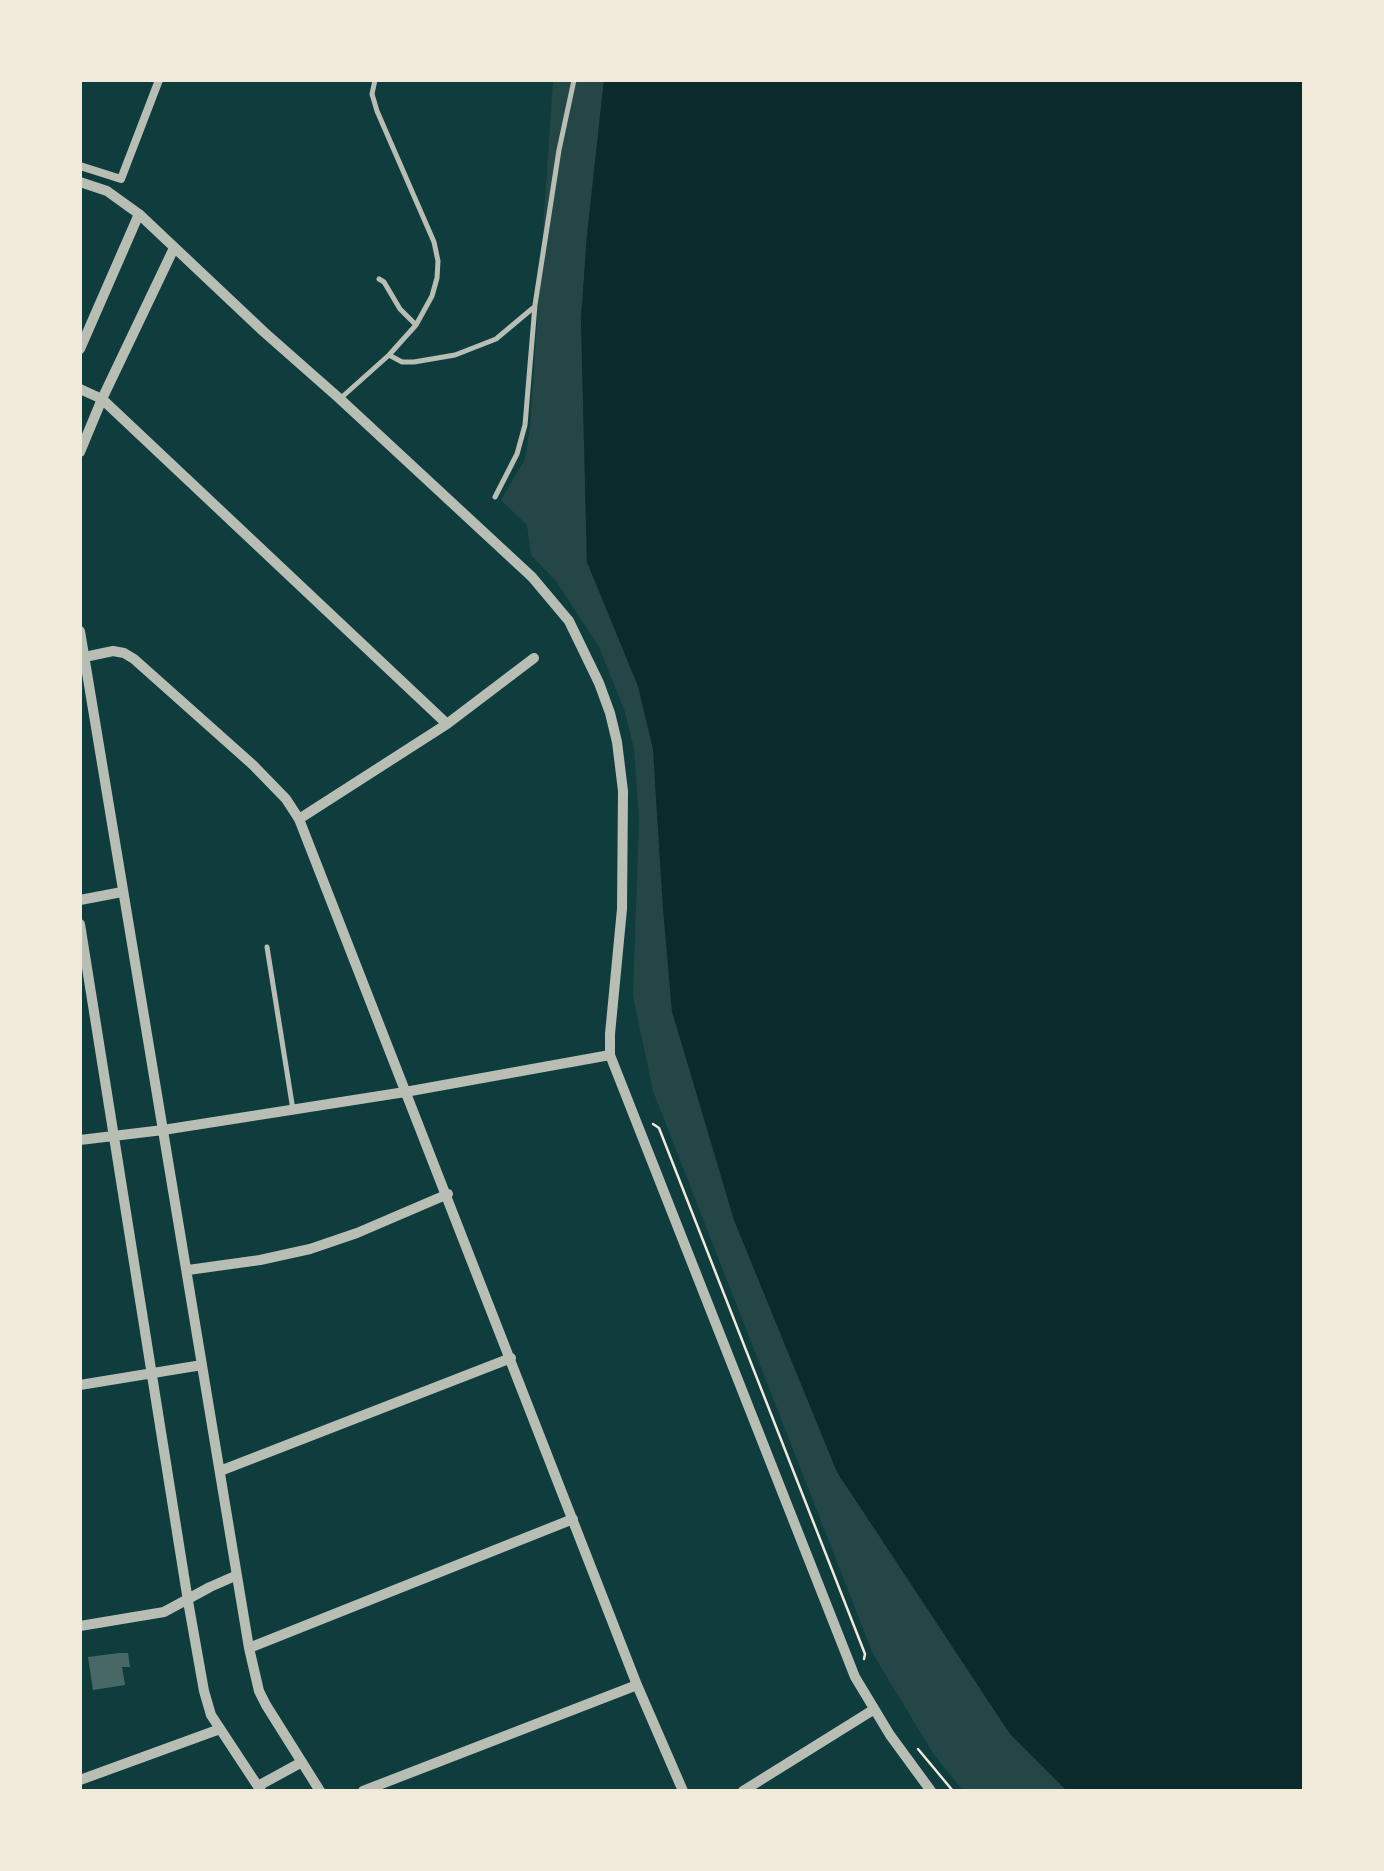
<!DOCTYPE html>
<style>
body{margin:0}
#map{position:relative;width:1384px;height:1871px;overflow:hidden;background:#0f3d3e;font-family:"Archivo Narrow",sans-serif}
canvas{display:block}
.frame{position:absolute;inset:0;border:82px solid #f1e9da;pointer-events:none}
</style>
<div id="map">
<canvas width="1384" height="1871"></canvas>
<div class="frame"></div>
</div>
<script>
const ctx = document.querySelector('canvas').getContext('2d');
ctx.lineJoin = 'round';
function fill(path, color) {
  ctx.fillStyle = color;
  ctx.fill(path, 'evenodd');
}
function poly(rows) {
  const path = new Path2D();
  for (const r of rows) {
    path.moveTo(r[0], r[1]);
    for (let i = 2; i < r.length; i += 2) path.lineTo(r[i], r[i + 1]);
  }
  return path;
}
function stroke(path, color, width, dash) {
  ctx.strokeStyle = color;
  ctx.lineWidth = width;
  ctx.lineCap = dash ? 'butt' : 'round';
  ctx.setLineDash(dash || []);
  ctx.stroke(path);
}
fill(poly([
 [553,80,604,80,587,235,581,320,587,562,638,686,653,749,663,908,672,1011,734,1220,837,1472,1010,1734,1067,1791,963,1791,933,1753,873,1654,653,1091,633,996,639,820,634,749,625,712,599,647,556,581,531,555,527,525,501,500,525,459,530,427]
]), '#244646');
fill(poly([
 [604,80,1304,80,1304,1791,1067,1791,1010,1734,837,1472,734,1220,672,1011,663,908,653,749,638,686,587,562,581,320,587,235]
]), '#0a2a2b');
fill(poly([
 [119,1653,128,1653,130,1667,122,1667,125,1685,93,1690,88,1657]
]), '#486865');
stroke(poly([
 [653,1124,659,1128,865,1654,864,1659],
 [918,1749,953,1791]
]), '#f1e9da', 2.5);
stroke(poly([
 [379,279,384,282,400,309,416,325],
 [389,355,402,362,414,362,455,355,496,339,533,308],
 [342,397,389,355,416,325,432,296,437,278,438,261,434,242,377,111,372,94,375,80],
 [495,497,517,454,525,425,535,305,559,150,574,80],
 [267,947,293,1110]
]), '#b8beb3', 5);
stroke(poly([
 [80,166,121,179,159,80]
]), '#b8beb3', 8);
stroke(poly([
 [80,182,107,191,139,214,264,332,340,399,532,577,569,621,599,683,610,713,617,742,623,791,622,909,610,1034,610,1055,855,1677,890,1735,931,1791],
 [80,349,139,214],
 [80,389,102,399,447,724],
 [80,452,102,399,174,248],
 [80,631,249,1648,259,1691,266,1705,320,1791],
 [80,658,113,651,124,653,134,659,253,765,286,799,299,819,637,1685,683,1791],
 [299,819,447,724,534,658],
 [80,900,122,892],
 [80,924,188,1601,204,1691,211,1715,261,1791],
 [80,1140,163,1130,405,1092,610,1055],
 [188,1270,260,1260,310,1249,357,1233,448,1194],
 [80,1385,202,1365],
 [220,1471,511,1358],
 [80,1626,164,1612,210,1587,235,1576],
 [249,1648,573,1519],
 [80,1780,220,1729],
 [258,1786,302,1762],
 [363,1791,637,1685],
 [743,1791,873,1710]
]), '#b8beb3', 10);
</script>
